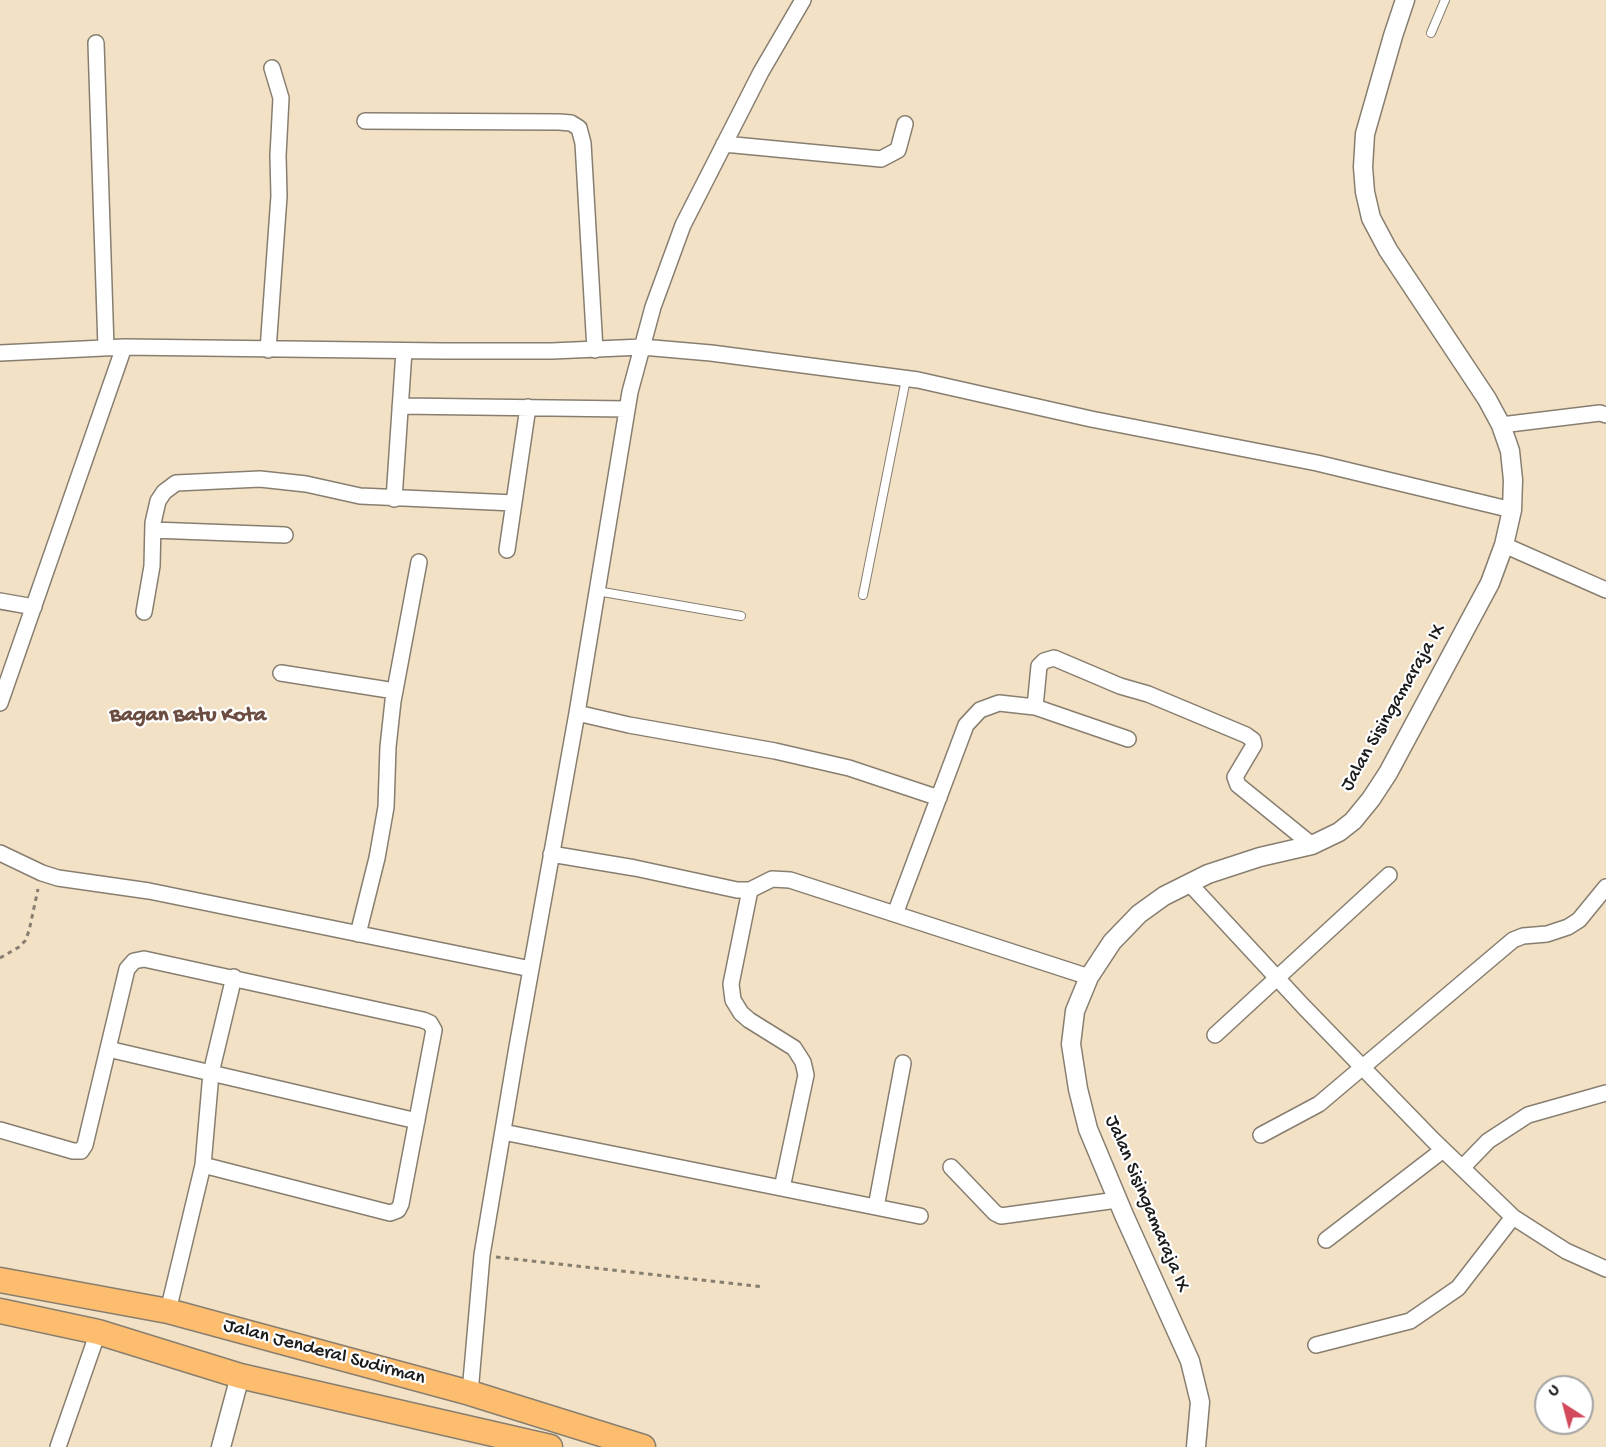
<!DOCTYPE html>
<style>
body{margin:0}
#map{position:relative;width:1606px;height:1447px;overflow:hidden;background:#f2e1c5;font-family:"Gochi Hand",sans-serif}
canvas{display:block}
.north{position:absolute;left:1534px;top:1375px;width:60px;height:60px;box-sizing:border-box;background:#fff;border:2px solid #a4a4a4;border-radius:50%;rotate:324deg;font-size:16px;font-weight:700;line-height:24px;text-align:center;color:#1c1c1c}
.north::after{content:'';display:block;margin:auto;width:21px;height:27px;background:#d1495b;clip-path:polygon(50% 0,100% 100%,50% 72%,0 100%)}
</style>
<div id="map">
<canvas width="1606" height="1447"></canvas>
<div class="north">U</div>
</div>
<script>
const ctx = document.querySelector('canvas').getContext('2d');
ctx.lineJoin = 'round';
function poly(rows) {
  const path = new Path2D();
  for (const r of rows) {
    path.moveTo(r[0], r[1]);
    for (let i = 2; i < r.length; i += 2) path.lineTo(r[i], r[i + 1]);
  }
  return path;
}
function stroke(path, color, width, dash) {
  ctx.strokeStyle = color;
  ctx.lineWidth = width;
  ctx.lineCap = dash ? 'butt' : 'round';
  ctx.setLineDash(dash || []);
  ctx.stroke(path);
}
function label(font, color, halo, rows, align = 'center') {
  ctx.font = font + ' "Gochi Hand",sans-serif';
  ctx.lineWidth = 4.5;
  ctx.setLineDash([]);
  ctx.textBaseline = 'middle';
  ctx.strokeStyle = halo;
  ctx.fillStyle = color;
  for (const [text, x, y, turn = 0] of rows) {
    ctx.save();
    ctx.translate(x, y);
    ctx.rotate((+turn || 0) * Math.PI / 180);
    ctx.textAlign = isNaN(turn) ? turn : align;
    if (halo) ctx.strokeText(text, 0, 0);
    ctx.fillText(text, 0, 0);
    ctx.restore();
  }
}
const service = poly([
 [1431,33,1445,0],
 [597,591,741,616],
 [863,595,906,379]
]);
const minor = poly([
 [96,43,106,348],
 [365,121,559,122,571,123,579,128,583,143,595,350],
 [724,144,881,159,898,150,905,124],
 [268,350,279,196,278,156,281,98,272,68],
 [0,353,124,347,443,351,552,351,642,347,711,353,918,380,1091,419,1317,463,1512,510],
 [400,406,627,409],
 [1501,425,1600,413,1606,415],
 [394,499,404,351],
 [153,530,285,535],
 [1504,545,1606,590],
 [507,550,528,407],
 [0,601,34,607],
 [144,612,152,566,153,523,158,501,164,492,176,483,260,479,306,484,360,496,514,503],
 [281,673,395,691],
 [0,703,124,347],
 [1035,707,1039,666,1044,661,1054,658,1120,686,1148,694,1246,735,1253,740,1254,745,1235,777,1238,785,1312,845],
 [577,713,629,725,775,751,849,768,939,798],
 [0,853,42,873,58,878,149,891,531,969],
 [551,854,635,868,737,890,750,890,772,879,790,880,1089,977],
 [1189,883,1303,1006,1433,1140,1513,1217,1566,1251,1606,1269],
 [750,890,731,984,733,1000,741,1013,749,1020,794,1048,803,1062,806,1075,782,1188],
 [895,914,966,725,980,710,999,703,1035,707,1128,739],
 [358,934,377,858,386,807,388,747,393,701,419,562],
 [1215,1035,1389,875],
 [108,1049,417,1121],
 [0,1130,73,1151,81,1151,85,1145,127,969,134,961,144,959,423,1020,430,1023,434,1030,401,1204,398,1210,390,1213,203,1165],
 [503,1132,920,1216],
 [1261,1135,1319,1104,1513,940,1523,936,1547,934,1568,927,1579,920,1606,887],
 [951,1167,995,1213,1001,1216,1117,1200],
 [1462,1168,1488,1141,1528,1115,1606,1093],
 [876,1207,903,1063],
 [1326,1240,1443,1150],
 [168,1311,203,1165,211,1073,234,977],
 [1316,1345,1410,1321,1458,1288,1513,1217],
 [470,1393,482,1255,517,1047,577,713,630,392,653,307,683,225,761,72,803,0],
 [58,1447,98,1332]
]);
const tertiary = poly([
 [221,1447,240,1376],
 [1196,1447,1200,1402,1190,1361,1124,1215,1088,1129,1078,1089,1071,1044,1075,1011,1089,977,1112,942,1139,914,1164,896,1208,874,1260,857,1312,845,1339,832,1353,821,1371,799,1388,773,1490,583,1504,545,1512,510,1513,480,1510,451,1501,425,1487,399,1388,250,1371,218,1365,192,1363,167,1365,134,1393,36,1405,0]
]);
const trunk = poly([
 [0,1280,168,1311,470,1393,643,1447],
 [0,1311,98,1332,240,1376,550,1447]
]);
stroke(service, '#877e70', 10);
stroke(minor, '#877e70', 18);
stroke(tertiary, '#877e70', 21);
stroke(trunk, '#877e70', 27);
stroke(poly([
 [0,958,19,947,25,941,29,931,38,889],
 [496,1257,764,1287]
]), '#877e70', 3, [4.5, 4.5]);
stroke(service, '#fff', 8);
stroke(minor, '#fff', 15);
stroke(tertiary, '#fff', 18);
stroke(trunk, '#fcbd6f', 24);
label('20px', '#1c1c1c', '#fff', [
 ["Jalan Sisingamaraja IX",1394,708,-60],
 ["Jalan Sisingamaraja IX",1146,1204,67],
 ["Jalan Jenderal Sudirman",324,1353,15]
]);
label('bold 22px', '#6b4e41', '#fff', [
 ["Bagan Batu Kota",188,717]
]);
</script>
